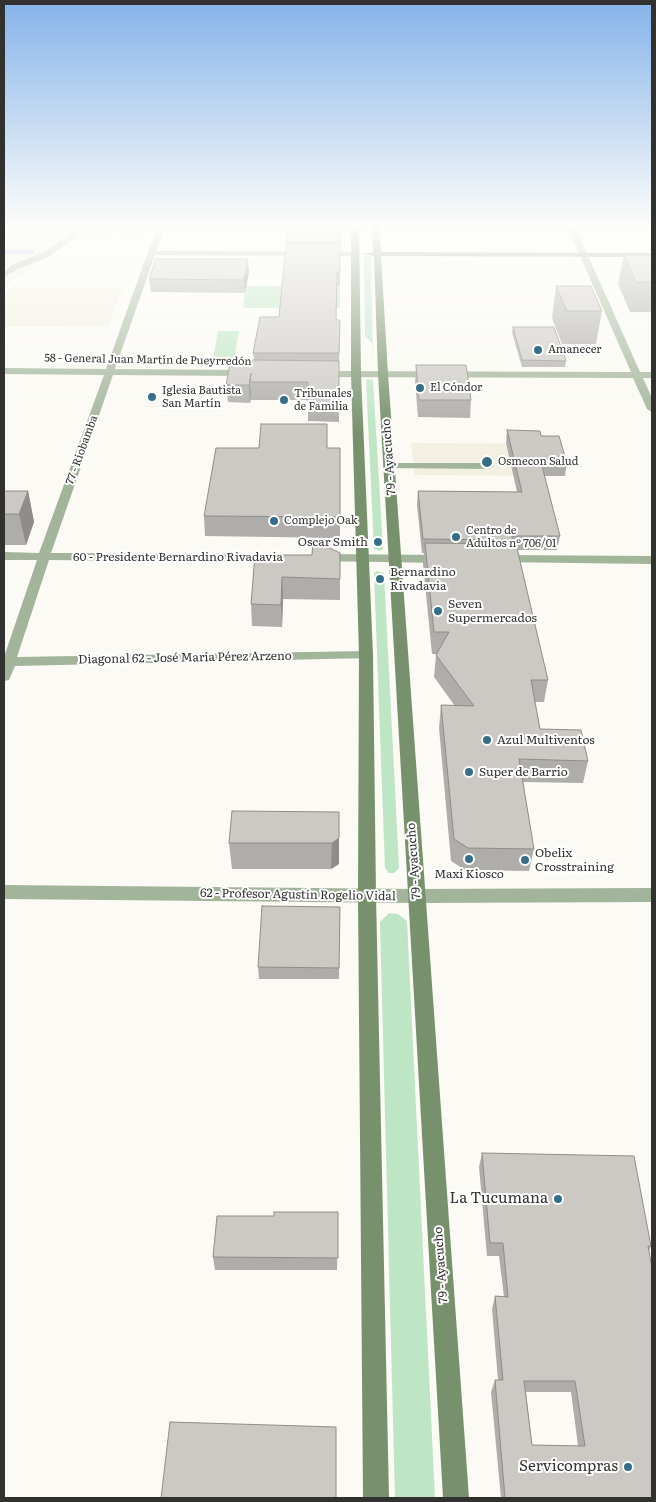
<!DOCTYPE html>
<meta charset="utf-8">
<style>
body{margin:0}
#map{position:relative;width:656px;height:1502px;overflow:hidden;background:#fbfaf4;font-family:Literata,serif}
canvas{display:block}
.frame{position:absolute;inset:0;border:5px solid #31312f;pointer-events:none}
</style>
<div id="map">
<canvas width="656" height="1502"></canvas>
<div class="frame"></div>
</div>
<script>
const ctx = document.querySelector('canvas').getContext('2d');
ctx.lineJoin = 'round';
function fill(path, color) {
  ctx.fillStyle = color;
  ctx.fill(path, 'evenodd');
}
function poly(rows) {
  const path = new Path2D();
  for (const r of rows) {
    path.moveTo(r[0], r[1]);
    for (let i = 2; i < r.length; i += 2) path.lineTo(r[i], r[i + 1]);
  }
  return path;
}
function stroke(path, color, width, dash) {
  ctx.strokeStyle = color;
  ctx.lineWidth = width;
  ctx.lineCap = dash ? 'butt' : 'round';
  ctx.setLineDash(dash || []);
  ctx.stroke(path);
}
function label(font, color, halo, rows, align = 'center') {
  ctx.font = font + ' Literata,serif';
  ctx.lineWidth = 4;
  ctx.setLineDash([]);
  ctx.textBaseline = 'middle';
  ctx.strokeStyle = halo;
  ctx.fillStyle = color;
  for (const [text, x, y, turn = 0] of rows) {
    ctx.save();
    ctx.translate(x, y);
    ctx.rotate((+turn || 0) * Math.PI / 180);
    ctx.textAlign = isNaN(turn) ? turn : align;
    if (halo) ctx.strokeText(text, 0, 0);
    ctx.fillText(text, 0, 0);
    ctx.restore();
  }
}
fill(poly([
 [4,224,151,224,146,236,109,233,103,236,91,235,81,240,69,242,4,288],
 [14,287,123,288,108,326,4,327,4,294],
 [411,443,556,444,565,476,415,475]
]), '#f3f0e2');
fill(poly([
 [366,256,371,257,373,362,372,343,365,336,364,257],
 [246,286,340,286,340,308,243,308],
 [218,331,239,331,233,366,212,365],
 [368,379,373,380,383,549,380,551,374,549,366,380],
 [377,571,384,573,399,868,394,873,389,873,385,868,374,573],
 [389,913,398,914,407,921,435,1498,395,1498,380,922]
]), '#bee6c5');
stroke(poly([
 [4,252,32,252]
]), '#90b1ec', 4.5);
fill(poly([
 [86,224,93,224,50,256,18,269,4,277,4,272,12,265,44,252,86,224],
 [389,463,489,463,494,466,489,469,385,468,385,464,389,463]
]), '#a2b49a');
fill(poly([
 [158,224,166,224,156,251,356,252,360,254,356,256,155,255,115,369,247,370,252,373,247,376,113,375,51,553,275,554,281,558,275,562,49,560,17,657,366,651,373,655,371,658,15,666,9,680,4,681,4,657,37,560,4,560,4,552,39,553,104,375,4,374,4,368,106,369,158,224],
 [566,224,574,224,640,372,652,372,652,378,643,378,652,398,652,412,647,409,633,378,320,377,315,374,320,371,631,372,566,224],
 [320,554,445,555,451,559,445,563,316,561,314,558,316,555,320,554],
 [500,555,652,556,652,564,496,562,494,559,500,555],
 [4,885,416,889,652,888,652,902,416,903,4,899,4,885]
]), '#a2b49a');
fill(poly([
 [351,224,359,224,361,374,373,655,376,896,389,1498,363,1498,358,896,359,655,351,374,351,224],
 [372,224,380,224,381,252,652,253,652,257,381,256,388,374,469,1498,443,1498,378,374,374,256,364,254,373,252,372,224]
]), '#77916c');
fill(poly([
 [34,224,64,224,62,228,34,228],
 [289,224,340,224,340,286,337,286,336,320,340,321,339,368,339,422,308,421,308,400,251,400,251,396,250,403,228,402,226,385,252,363,254,360,253,353,279,317],
 [414,224,462,224,462,227,421,227,420,224],
 [624,255,652,255,652,312,630,312,618,284],
 [249,272,245,293,151,292,149,279],
 [556,286,602,311,596,344,562,344,552,318],
 [513,327,566,361,565,367,522,367,512,333],
 [416,365,471,400,470,418,418,417,415,382],
 [507,430,541,436,567,463,565,476,544,476,560,536,557,550,517,550,548,680,544,702,535,702,540,729,588,761,583,783,523,782,534,849,529,871,465,870,451,861,439,728,441,705,455,706,434,677,436,655,437,654,432,654,423,564,424,553,422,553,417,505,418,491,517,492,506,443],
 [327,448,340,448,340,538,205,536,204,516],
 [4,491,28,491,34,522,26,545,4,545],
 [340,553,340,600,283,599,282,627,252,626,251,604,255,555,312,555],
 [339,812,339,864,331,869,232,869,229,843],
 [340,907,339,979,259,979,258,967],
 [482,1153,651,1246,649,1251,652,1498,501,1498,491,1392,495,1380,498,1380,492,1309,495,1296,504,1297,499,1256,487,1256,479,1167],
 [526,1392,571,1392,578,1446,532,1445],
 [338,1212,337,1270,215,1270,213,1257,274,1216]
]), '#afada9');
fill(poly([
 [248,259,249,272,245,293,244,280],
 [251,373,250,382,251,396,250,403,249,385],
 [28,491,34,522,26,545,19,514],
 [282,577,283,599,282,627,281,605],
 [339,838,339,864,331,869,332,843]
]), '#8f8d89');
const building = poly([
 [289,224,340,224,340,242,287,242,289,224],
 [286,244,340,244,340,272,337,272,336,319,340,321,339,353,253,353,260,317,279,317,286,244],
 [624,255,652,255,652,282,636,282,624,255],
 [156,259,248,259,244,280,149,279,156,259],
 [556,286,591,286,602,311,567,311,556,286],
 [513,327,554,327,566,361,522,360,513,327],
 [252,360,339,361,339,403,308,403,308,382,250,382,251,373,249,385,226,385,230,363,252,363,252,360],
 [416,365,466,365,471,400,419,400,416,365],
 [261,424,327,424,327,448,340,448,340,517,204,516,216,448,259,448,261,424],
 [507,430,540,431,541,436,559,436,567,463,541,462,560,536,512,536,512,540,423,539,418,491,522,492,507,430],
 [4,491,28,491,19,514,4,514,4,491],
 [313,542,318,542,340,553,340,579,282,577,281,605,251,604,255,555,312,555,313,542],
 [425,543,516,544,548,680,531,680,540,729,581,730,588,761,519,759,534,849,468,848,454,839,441,705,474,706,436,655,449,632,434,632,425,543],
 [232,811,339,812,339,838,332,843,229,843,232,811],
 [262,906,340,907,339,968,258,967,262,906],
 [482,1153,634,1156,651,1246,648,1246,652,1268,652,1498,505,1498,495,1380,503,1380,495,1296,508,1297,503,1243,490,1243,482,1153],
 [524,1381,575,1381,585,1446,532,1445,524,1381],
 [274,1212,338,1212,338,1258,213,1257,217,1216,274,1216,274,1212],
 [170,1422,336,1427,336,1498,161,1498,170,1422]
]);
fill(building, '#ccc9c4');
stroke(building, '#8f8d89', 1);
const sky = ctx.createLinearGradient(0, 0, 0, 434);
sky.addColorStop(0, '#85b3ea');
sky.addColorStop(0.52, '#fdfdfa');
sky.addColorStop(1, '#fdfdfa00');
ctx.fillStyle = sky;
ctx.fillRect(0, 0, 656, 434);
for (const [x, y, r, color] of [
 [538,350,5,"#366e88"],
 [420,388,5,"#366e88"],
 [152,397,5,"#366e88"],
 [284,400,5,"#366e88"],
 [487,462,6,"#366e88"],
 [274,521,5,"#366e88"],
 [456,537,5,"#366e88"],
 [378,542,5,"#366e88"],
 [380,579,5,"#366e88"],
 [438,611,5,"#366e88"],
 [487,740,5,"#366e88"],
 [469,772,5,"#366e88"],
 [469,859,5,"#366e88"],
 [525,860,5,"#366e88"],
 [558,1199,5,"#366e88"],
 [628,1467,5,"#366e88"]
]) {
  const dot = new Path2D();
  dot.arc(x, y, r, 0, 2 * Math.PI);
  ctx.fillStyle = color;
  ctx.fill(dot);
  stroke(dot, '#fff', 2);
}
label('11px', '#31312f', '#fff', [
 ["Amanecer",548,350],
 ["El Cóndor",430,388],
 ["Iglesia Bautista",162,391],
 ["San Martín",162,404],
 ["Tribunales",294,394],
 ["de Familia",294,407],
 ["Osmecon Salud",498,462],
 ["Complejo Oak",284,521],
 ["Centro de",466,531],
 ["Adultos nº 706/01",466,544]
], 'left');
label('11px', '#31312f', '#fff', [
 ["58 - General Juan Martín de Pueyrredón",148,360,1],
 ["77 - Riobamba",82,450,-70]
]);
label('12px', '#31312f', '#fff', [
 ["79 - Ayacucho",389,457,-94],
 ["60 - Presidente Bernardino Rivadavia",178,557],
 ["Diagonal 62 - José María Pérez Arzeno",185,658,-1],
 ["79 - Ayacucho",414,861,-94],
 ["62 - Profesor Agustín Rogelio Vidal",298,895,1],
 ["79 - Ayacucho",441,1265,-94]
]);
label('12px', '#31312f', '#fff', [
 ["Oscar Smith",368,542,"right"],
 ["Bernardino",390,572],
 ["Rivadavia",390,586],
 ["Seven",448,604],
 ["Supermercados",448,618],
 ["Azul Multiventos",497,740],
 ["Super de Barrio",479,772],
 ["Obelix",535,853],
 ["Crosstraining",535,867],
 ["Maxi Kiosco",469,874,"center"]
], 'left');
label('15px', '#31312f', '#fff', [
 ["La Tucumana",548,1199],
 ["Servicompras",618,1467]
], 'right');
</script>
